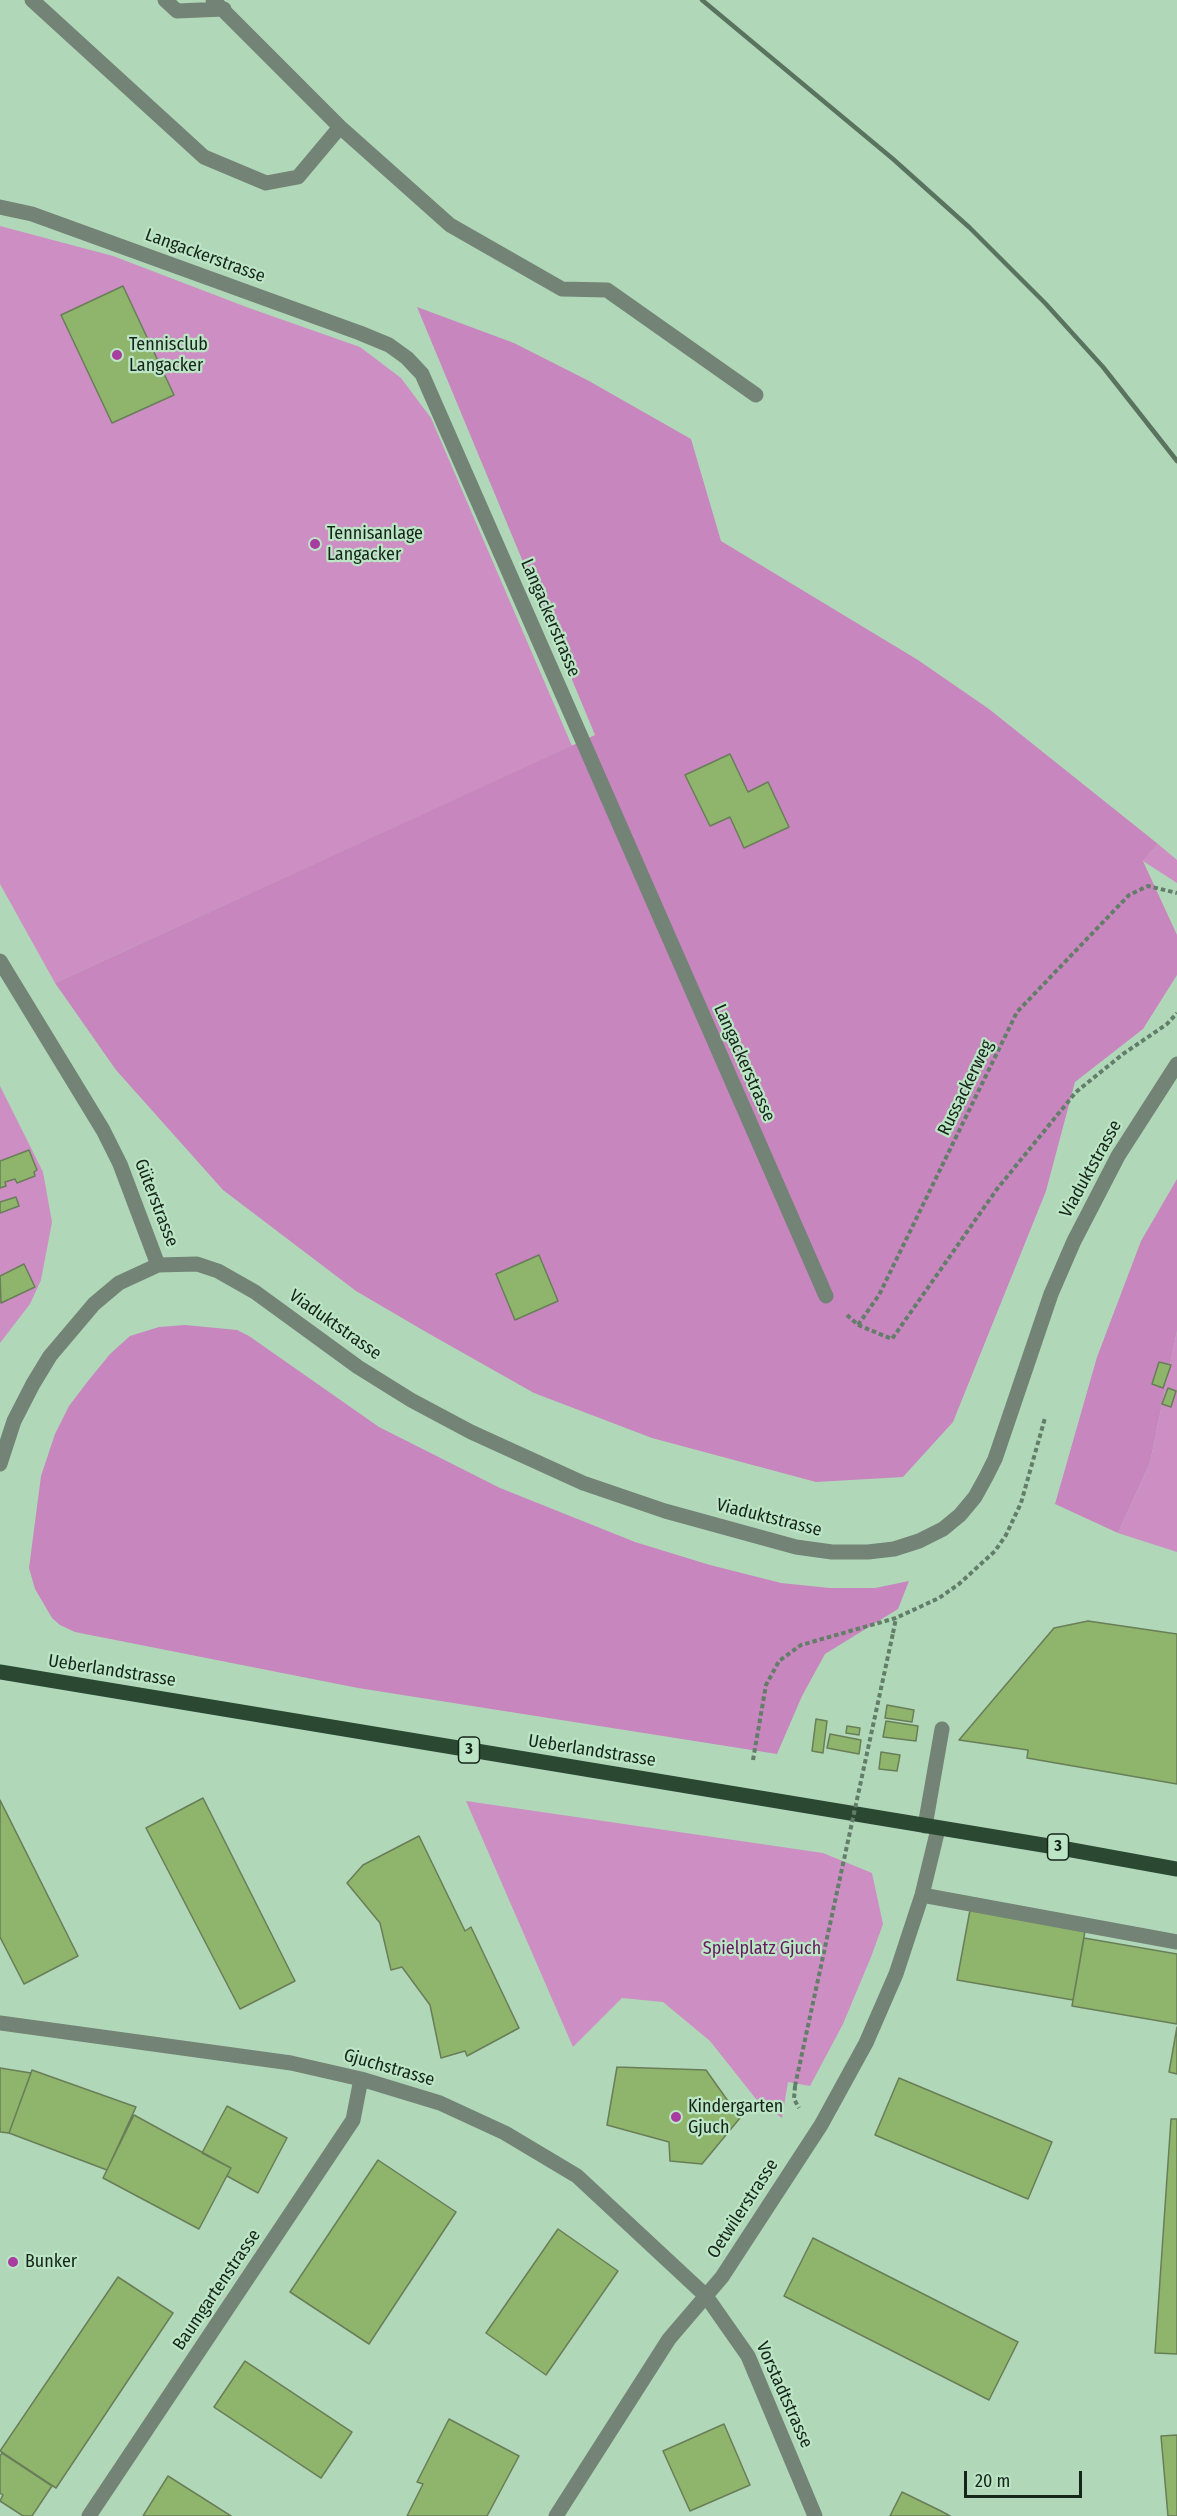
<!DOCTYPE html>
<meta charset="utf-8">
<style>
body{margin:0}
#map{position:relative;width:1177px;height:2516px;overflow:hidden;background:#b0d8b8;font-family:"Fira Sans Condensed",sans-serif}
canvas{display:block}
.scale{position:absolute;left:964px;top:2471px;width:118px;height:27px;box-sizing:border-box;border:3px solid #16251a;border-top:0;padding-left:8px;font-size:18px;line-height:21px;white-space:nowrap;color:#16251a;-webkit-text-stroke:4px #bce5c5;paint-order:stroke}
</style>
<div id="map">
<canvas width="1177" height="2516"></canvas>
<div class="scale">20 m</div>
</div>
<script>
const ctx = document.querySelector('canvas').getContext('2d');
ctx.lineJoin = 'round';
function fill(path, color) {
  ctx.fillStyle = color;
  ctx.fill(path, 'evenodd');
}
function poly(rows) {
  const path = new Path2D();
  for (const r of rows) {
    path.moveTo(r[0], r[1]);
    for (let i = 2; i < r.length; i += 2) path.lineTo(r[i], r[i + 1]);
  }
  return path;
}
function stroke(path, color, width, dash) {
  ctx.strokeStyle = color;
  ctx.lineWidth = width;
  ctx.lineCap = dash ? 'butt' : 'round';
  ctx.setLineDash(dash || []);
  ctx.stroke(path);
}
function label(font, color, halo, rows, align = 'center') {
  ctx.font = font + ' "Fira Sans Condensed",sans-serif';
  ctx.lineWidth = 4.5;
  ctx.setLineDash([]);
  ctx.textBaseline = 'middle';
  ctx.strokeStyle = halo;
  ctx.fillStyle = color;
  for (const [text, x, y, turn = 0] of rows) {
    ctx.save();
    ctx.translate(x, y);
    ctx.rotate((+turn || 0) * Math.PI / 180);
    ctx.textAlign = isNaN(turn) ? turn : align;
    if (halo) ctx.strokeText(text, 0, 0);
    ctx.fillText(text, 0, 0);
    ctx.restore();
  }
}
fill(poly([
 [0,226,113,256,249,308,360,347,401,378,431,418,572,746,55,983,0,884],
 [1158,844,1177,860,1177,883,1143,861],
 [0,1086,43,1172,52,1222,41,1280,30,1304,0,1343],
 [1177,1331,1177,1552,1118,1533,1150,1463],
 [466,1801,823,1853,872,1873,883,1924,871,1957,843,2024,810,2086,788,2082,782,2118,756,2099,710,2041,663,2002,622,1998,573,2047]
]), '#cc8ec3');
fill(poly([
 [417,307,514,343,589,381,691,439,721,541,918,660,989,709,1158,844,1143,861,1177,935,1177,975,1143,1029,1075,1082,1046,1191,953,1422,903,1477,816,1482,652,1438,534,1393,426,1332,356,1291,223,1190,116,1070,55,983,595,735],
 [1177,1179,1177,1331,1150,1463,1118,1533,1055,1504,1097,1357,1141,1241],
 [185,1325,237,1330,249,1336,379,1427,500,1488,635,1542,710,1565,781,1583,830,1588,875,1588,909,1581,898,1609,825,1654,802,1696,777,1754,358,1688,75,1632,60,1625,52,1618,35,1589,29,1568,41,1476,55,1434,69,1406,88,1381,110,1354,130,1336,159,1327]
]), '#c786be');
const building = poly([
 [123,286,174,395,112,423,61,315,123,286],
 [730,754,748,792,768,782,789,827,744,848,730,817,710,826,685,775,730,754],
 [29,1150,37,1170,34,1172,35,1176,17,1183,15,1179,5,1182,6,1186,0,1188,0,1161,29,1150],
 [16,1197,19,1206,0,1213,0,1202,16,1197],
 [539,1255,558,1301,515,1320,496,1274,539,1255],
 [24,1264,35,1287,1,1303,0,1276,24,1264],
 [1159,1362,1171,1365,1163,1388,1152,1384,1159,1362],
 [1168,1388,1176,1391,1171,1407,1162,1404,1168,1388],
 [1088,1621,1177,1634,1177,1784,1027,1758,1028,1750,959,1740,1054,1628,1088,1621],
 [887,1705,914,1710,912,1722,885,1718,887,1705],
 [816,1719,827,1721,823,1753,812,1751,816,1719],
 [886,1721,918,1726,916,1741,883,1737,886,1721],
 [847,1726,860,1728,859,1735,846,1733,847,1726],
 [830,1734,861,1740,859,1754,827,1748,830,1734],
 [881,1752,900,1755,897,1771,879,1769,881,1752],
 [203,1798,295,1981,240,2009,146,1828,203,1798],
 [0,1800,78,1956,24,1984,0,1937,0,1800],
 [419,1836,465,1931,471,1927,519,2028,467,2056,465,2051,441,2058,430,2005,402,1967,391,1970,380,1923,347,1883,363,1865,419,1836],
 [970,1910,1085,1931,1073,2000,957,1980,970,1910],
 [1084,1938,1177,1954,1177,2024,1072,2006,1084,1938],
 [1177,2027,1177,2074,1169,2072,1177,2027],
 [617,2067,706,2070,740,2118,702,2164,670,2161,669,2142,607,2125,617,2067],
 [0,2068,31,2073,9,2133,0,2132,0,2068],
 [32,2070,136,2107,107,2170,9,2133,32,2070],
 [899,2078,1052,2142,1028,2199,875,2135,899,2078],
 [227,2106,287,2138,258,2193,227,2176,231,2168,202,2153,227,2106],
 [134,2115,231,2168,199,2229,103,2178,134,2115],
 [1171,2119,1177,2119,1177,2354,1155,2353,1171,2119],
 [378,2160,456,2212,369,2344,290,2292,378,2160],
 [558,2229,618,2271,546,2375,486,2333,558,2229],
 [813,2238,1018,2342,989,2400,784,2296,813,2238],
 [118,2277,173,2313,56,2488,0,2451,118,2277],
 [245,2361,352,2432,321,2478,214,2407,245,2361],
 [449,2419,519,2456,487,2516,407,2516,423,2484,417,2482,449,2419],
 [724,2424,750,2485,690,2511,663,2451,724,2424],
 [1177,2435,1177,2516,1168,2516,1161,2436,1177,2435],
 [2,2453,52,2486,32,2516,23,2516,0,2501,3,2495,0,2493,0,2456,2,2453],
 [168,2476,231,2516,143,2516,168,2476],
 [902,2492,941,2511,950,2516,890,2516,902,2492]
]);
fill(building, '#8eb56b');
stroke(building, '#697e58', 1.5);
stroke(poly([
 [847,1315,858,1325,879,1295,1017,1012,1129,895,1148,886,1177,893],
 [858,1325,892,1339,997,1189,1076,1092,1123,1054,1167,1024,1177,1013],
 [893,1633,896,1618],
 [753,1760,766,1685,779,1661,801,1645,896,1618,939,1598,959,1584,995,1551,1006,1535,1021,1503,1045,1418],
 [795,2086,794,2099,799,2108]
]), '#627d68', 4, [4.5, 3]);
stroke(poly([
 [32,0,204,157,266,183,298,177,340,127],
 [165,0,177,11,224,9],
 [213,0,340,127,450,225,562,289,607,290,756,395],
 [0,207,32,214,360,333,389,345,407,358,422,374,826,1296],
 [0,961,103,1130,120,1164,158,1265],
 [0,1464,14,1421,33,1384,50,1356,94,1304,119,1283,158,1265,197,1264,218,1271,255,1292,358,1367,411,1400,471,1432,583,1483,665,1511,796,1547,832,1552,868,1552,894,1549,919,1541,943,1529,960,1515,975,1497,986,1477,995,1459,1051,1294,1074,1241,1118,1156,1177,1064],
 [925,1826,942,1729],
 [922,1895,1177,1942],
 [0,2023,291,2063,361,2079,440,2103,505,2133,577,2176,706,2296,748,2356,815,2516],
 [89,2516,353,2120,361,2079],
 [556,2516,669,2339,722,2277,821,2125,866,2043,896,1974,922,1895,938,1829]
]), '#738376', 15);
stroke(poly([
 [0,1672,1061,1848,1177,1869]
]), '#2a4832', 15);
stroke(poly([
 [702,0,893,159,970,228,1045,303,1103,367,1177,461]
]), '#59735f', 4.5);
stroke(poly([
 [795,2086,893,1633]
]), '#627d68', 4, [4.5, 3]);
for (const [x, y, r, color] of [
 [117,355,6,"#a73d9e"],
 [315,544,6,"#a73d9e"],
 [676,2117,6,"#a73d9e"],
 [13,2262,6,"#a73d9e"]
]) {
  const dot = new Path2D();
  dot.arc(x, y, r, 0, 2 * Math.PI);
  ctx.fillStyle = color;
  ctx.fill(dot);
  stroke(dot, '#bce5c5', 2);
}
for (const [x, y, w] of [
 [469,1750,21],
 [1058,1847,21]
]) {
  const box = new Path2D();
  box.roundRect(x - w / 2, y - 13, w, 26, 4.5);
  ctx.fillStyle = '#bce5c5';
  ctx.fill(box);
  stroke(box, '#16251a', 1.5);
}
label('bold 16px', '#16251a', null, [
 ["3",469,1750],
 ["3",1058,1847]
]);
label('18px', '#16251a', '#bce5c5', [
 ["Langackerstrasse",205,256,20],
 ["Langackerstrasse",550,618,67],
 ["Langackerstrasse",744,1063,66],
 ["Russackerweg",966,1088,-64],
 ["Viaduktstrasse",1091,1169,-61],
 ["Güterstrasse",156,1203,69],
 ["Viaduktstrasse",335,1325,35],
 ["Viaduktstrasse",769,1518,14],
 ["Ueberlandstrasse",112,1671,9],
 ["Ueberlandstrasse",592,1751,9],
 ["Gjuchstrasse",389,2068,16],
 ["Oetwilerstrasse",743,2209,-57],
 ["Baumgartenstrasse",217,2290,-56],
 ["Vorstadtstrasse",784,2395,66]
]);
label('18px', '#16251a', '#bce5c5', [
 ["Tennisclub",129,345],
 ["Langacker",129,366],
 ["Tennisanlage",327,534],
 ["Langacker",327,555],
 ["Kindergarten",688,2107],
 ["Gjuch",688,2128],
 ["Bunker",25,2262]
], 'left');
label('18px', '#661860', '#bce5c5', [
 ["Spielplatz Gjuch",762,1949]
]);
</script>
